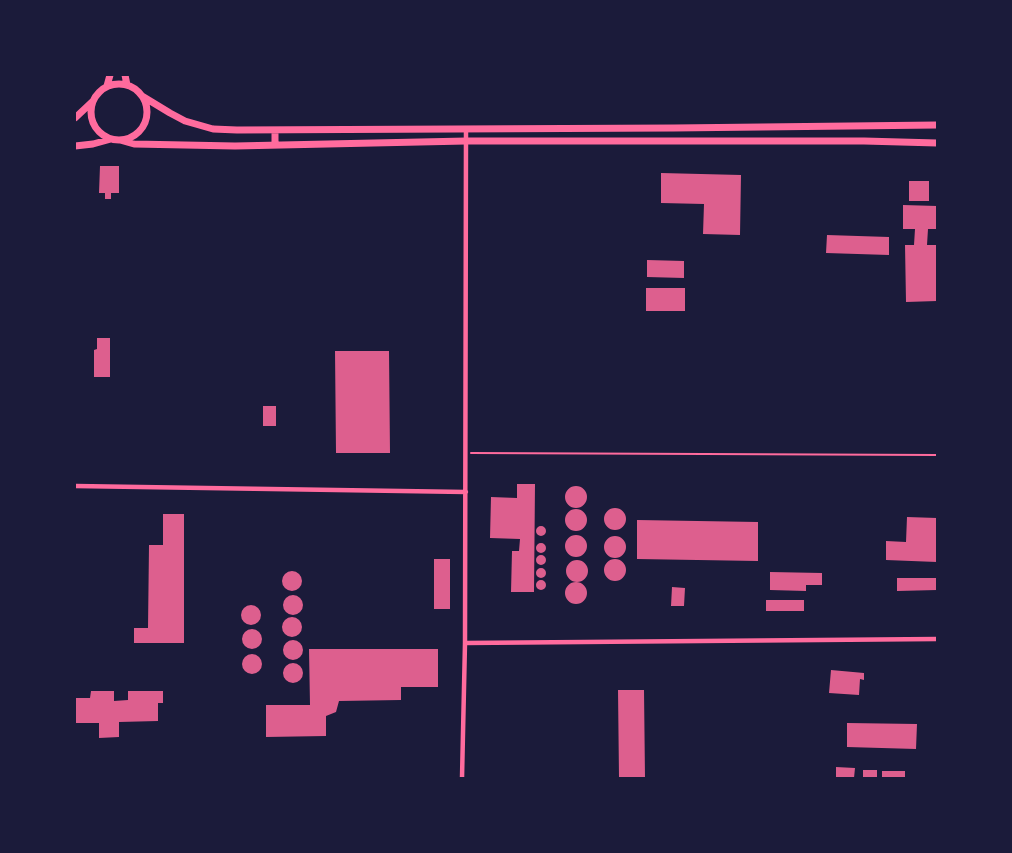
<!DOCTYPE html>
<style>
body{margin:0}
#map{position:relative;width:1012px;height:853px;overflow:hidden;background:#1b1b3a;font-family:"Archivo Narrow",sans-serif}
canvas{display:block}
.frame{position:absolute;inset:0;border:76px solid #1b1b3a;pointer-events:none}
</style>
<div id="map">
<canvas width="1012" height="853"></canvas>
<div class="frame"></div>
</div>
<script>
const ctx = document.querySelector('canvas').getContext('2d');
ctx.lineJoin = 'round';
function fill(path, color) {
  ctx.fillStyle = color;
  ctx.fill(path, 'evenodd');
}
function poly(rows) {
  const path = new Path2D();
  for (const r of rows) {
    if (r.length === 3) {
      path.moveTo(r[0] + r[2], r[1]);
      path.arc(r[0], r[1], r[2], 0, 2 * Math.PI);
      continue;
    }
    path.moveTo(r[0], r[1]);
    for (let i = 2; i < r.length; i += 2) path.lineTo(r[i], r[i + 1]);
  }
  return path;
}
function stroke(path, color, width, dash) {
  ctx.strokeStyle = color;
  ctx.lineWidth = width;
  ctx.lineCap = dash ? 'butt' : 'round';
  ctx.setLineDash(dash || []);
  ctx.stroke(path);
}
fill(poly([
 [100,166,119,166,119,193,111,193,111,199,105,199,105,193,99,193],
 [661,173,741,175,740,235,703,234,704,204,661,203],
 [909,181,929,181,929,201,909,201],
 [903,205,937,206,937,229,928,229,927,245,937,245,937,301,906,302,905,245,914,245,915,229,903,229],
 [827,235,889,237,889,255,826,253],
 [647,260,684,261,684,278,647,277],
 [646,288,685,288,685,311,646,311],
 [97,338,110,338,110,377,94,377,94,350,97,349],
 [335,351,389,351,390,453,336,453],
 [263,406,276,406,276,426,263,426],
 [517,484,535,484,534,592,511,592,512,551,519,551,520,539,490,538,491,497,517,498],
 [576,497,11],
 [615,519,11],
 [576,520,11],
 [163,514,184,514,184,643,134,643,134,628,148,628,149,545,163,545],
 [907,517,937,518,937,562,886,560,886,541,906,542],
 [637,520,758,522,758,561,637,559],
 [541,531,5],
 [576,546,11],
 [615,547,11],
 [541,548,5],
 [541,560,5],
 [434,559,450,559,450,609,434,609],
 [615,570,11],
 [577,571,11],
 [541,573,5],
 [292,581,10],
 [770,572,822,573,822,585,806,585,806,591,770,590],
 [897,578,937,578,937,590,897,591],
 [541,585,5],
 [576,593,11],
 [672,587,685,588,684,606,671,606],
 [293,605,10],
 [766,600,804,600,804,611,766,611],
 [251,615,10],
 [292,627,10],
 [252,639,10],
 [293,650,10],
 [309,649,438,649,438,687,401,687,401,700,339,701,336,712,326,716,326,736,266,737,266,705,310,705],
 [252,664,10],
 [293,673,10],
 [831,670,864,673,864,680,860,679,859,695,829,693],
 [618,690,644,690,645,778,619,778],
 [91,691,114,691,114,701,128,700,128,691,163,691,163,703,158,703,158,721,119,722,119,737,99,738,99,723,75,723,75,698,90,698],
 [847,723,917,724,916,749,847,747],
 [836,767,855,768,854,778,836,778],
 [863,770,877,770,877,778,863,778],
 [882,771,905,771,905,778,882,778]
]), '#dd5f8e');
stroke(poly([
 [471,453,937,455]
]), '#ff6b9d', 2);
stroke(poly([
 [75,486,466,492],
 [465,643,937,639],
 [462,778,465,643,466,129]
]), '#ff6b9d', 4.5);
stroke(poly([
 [125,75,127,85],
 [119,112,28],
 [107,86,110,75],
 [142,96,170,113,185,121,213,129,237,130,674,128,937,125],
 [75,118,92,102],
 [275,130,275,145],
 [120,140,134,144,235,146,466,141,864,141,937,143],
 [75,146,93,144,111,139]
]), '#ff6b9d', 7);
</script>
